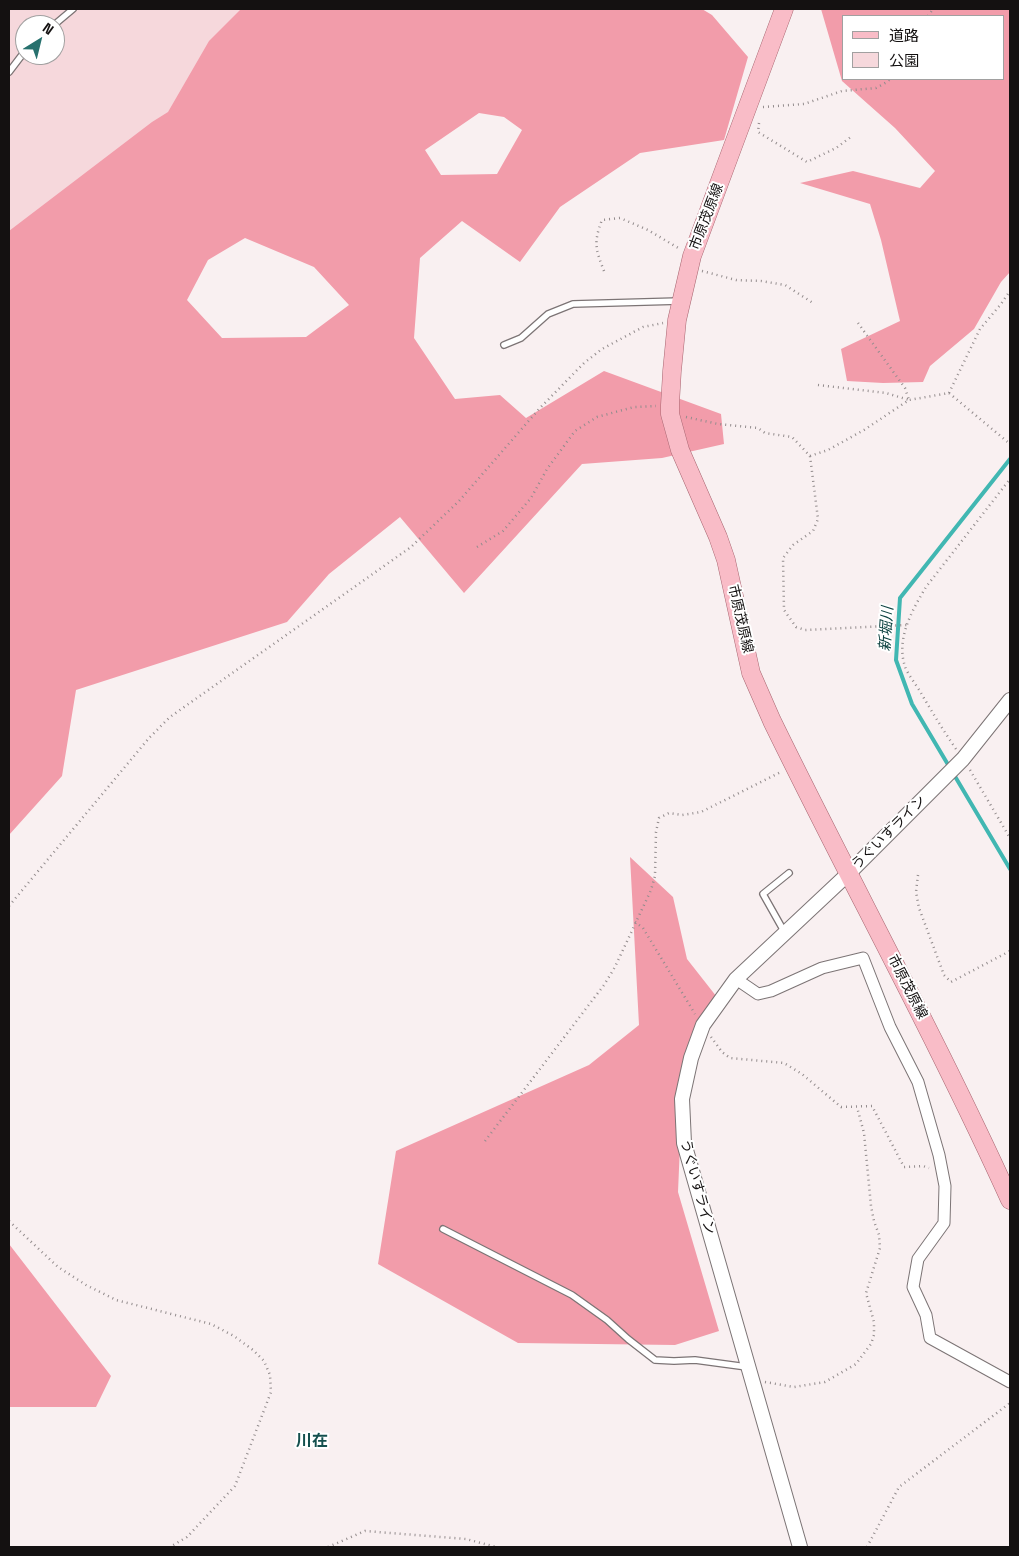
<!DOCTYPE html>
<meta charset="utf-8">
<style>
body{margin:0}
#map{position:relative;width:1019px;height:1556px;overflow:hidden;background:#f9f0f1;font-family:"Space Grotesk","Noto Sans JP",sans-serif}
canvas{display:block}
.frame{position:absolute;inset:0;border:10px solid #141111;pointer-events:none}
.legend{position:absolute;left:842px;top:15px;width:162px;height:65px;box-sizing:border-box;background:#fff;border:1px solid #a1a0a0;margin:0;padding:6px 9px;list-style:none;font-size:15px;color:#141111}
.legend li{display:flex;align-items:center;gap:10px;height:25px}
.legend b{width:25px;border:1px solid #a1a0a0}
.north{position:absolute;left:15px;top:15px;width:50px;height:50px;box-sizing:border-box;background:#fff;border:1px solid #a1a0a0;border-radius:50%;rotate:36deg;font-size:14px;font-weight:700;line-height:20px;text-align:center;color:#141111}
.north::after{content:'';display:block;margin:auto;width:18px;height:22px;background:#27716e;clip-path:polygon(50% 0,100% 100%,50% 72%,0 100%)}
</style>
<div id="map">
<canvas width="1019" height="1556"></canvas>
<div class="frame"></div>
<ul class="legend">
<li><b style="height:6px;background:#f9bcc7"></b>道路</li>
<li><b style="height:14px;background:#f6d8dc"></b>公園</li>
</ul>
<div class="north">N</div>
</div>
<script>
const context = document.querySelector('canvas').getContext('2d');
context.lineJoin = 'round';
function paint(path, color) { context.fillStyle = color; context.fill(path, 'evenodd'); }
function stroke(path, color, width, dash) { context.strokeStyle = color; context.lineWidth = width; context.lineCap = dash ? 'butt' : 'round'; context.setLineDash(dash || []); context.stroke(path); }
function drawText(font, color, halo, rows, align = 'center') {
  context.font = font + ' "Space Grotesk","Noto Sans JP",sans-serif'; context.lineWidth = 4; context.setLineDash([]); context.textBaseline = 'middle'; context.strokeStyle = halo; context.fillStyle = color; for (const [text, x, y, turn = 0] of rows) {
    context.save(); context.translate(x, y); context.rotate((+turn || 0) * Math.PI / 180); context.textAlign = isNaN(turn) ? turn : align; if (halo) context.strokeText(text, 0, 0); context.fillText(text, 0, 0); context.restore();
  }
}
paint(new Path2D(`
 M9 9H386L9 262ZM25 25H55V55H25Z`), '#f6d8dc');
paint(new Path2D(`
 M241 9H702L712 15 748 57 724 140 640 153 560 207 520 262 462 221 420 258 414 338 455 399 500 395 526 418 604 371 721 414 724 444 662 458 582 464 464 593 400 517 329 574 287 622 76 690 62 776 9 835V231L152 122 168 112 209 41ZM479 113 504 117 522 130 497 174 441 175 425 150ZM245 238 314 267 349 305 306 337 222 338 187 300 208 260Z
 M821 9H1010V272L1001 282 974 329 930 366 923 382 883 383 847 381 841 349 900 321 881 240 870 204 800 183 853 171 920 188 935 171 895 128 842 81ZM843 16H1003V79H843Z
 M630 857 673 897 687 959 720 1001 682 1099 678 1192 719 1331 675 1345 518 1343 378 1264 396 1151 589 1065 639 1025Z
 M9 1244 111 1376 96 1407H9Z`), '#f29caa');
stroke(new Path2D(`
 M1010 459 900 598 896 660 912 704 1010 869`), '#41b7b2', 4);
const service = new Path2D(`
 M54 25 73 9
 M9 72 25 51
 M504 345 521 338 548 314 573 304 680 301
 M785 933 763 894 789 873
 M443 1229 572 1295 607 1320 628 1339 655 1360 674 1361 695 1360 747 1367`);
const minor = new Path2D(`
 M736 979 758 994 771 991 822 968 863 958 890 1027 918 1082 939 1155 945 1186 944 1223 918 1259 913 1287 926 1315 930 1338 1010 1382`);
const tertiary = new Path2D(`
 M800 1547 684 1143 682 1099 691 1058 703 1025 736 979 849 873 963 759 1010 700`);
const primary = new Path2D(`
 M784 9 692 256 677 320 672 371 670 405V414L680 450 718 537 726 560 751 673 772 721C850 881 936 1037 1010 1200`);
stroke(service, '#7c7475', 8);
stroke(minor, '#7c7475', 13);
stroke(tertiary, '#7c7475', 16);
stroke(primary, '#a6646f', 19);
stroke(new Path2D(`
 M928 16 933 9
 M763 107 804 104 842 91 876 88 887 82 890 79
 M759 123 758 132 807 162 836 148 852 136
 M604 271C596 250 593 243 602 220L620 218 648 230 680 249
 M702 271 736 280 761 281 785 285 813 303
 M858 323 905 388 909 400
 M818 385 886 393 909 400
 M949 393 980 329 1001 304 1010 291
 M686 417 718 424 758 428 765 433 792 437 810 456 828 450 864 430 909 400 949 393 1010 444
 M810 456 818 519 813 531 793 545 783 558 784 610 796 627 805 630 907 625
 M477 547 503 531 531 498 547 469 575 431 597 417 634 407 656 406
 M956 749C943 730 932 712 921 693 916 684 906 673 904 663 897 636 913 609 926 587L1010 479
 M970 770 1010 838
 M918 875 916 892 919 908 944 975 951 982 1010 951
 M9 906 149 738 170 717 411 547 459 501 539 409 584 363 602 349 643 327 663 323
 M635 922 643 928 695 1014
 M711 1037 722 1052 730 1058 784 1063 802 1074 841 1107 872 1106 904 1167 923 1166 929 1168
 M485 1141 604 985 615 967 651 890 655 876 656 832 659 818 669 813 682 815 701 812 781 772
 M9 1221 58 1267 86 1285 116 1300 211 1324 234 1336 253 1350 264 1361 270 1375 271 1392 235 1486 187 1537 170 1547
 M765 1382 794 1387 825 1382 856 1364 871 1344 874 1335V1322L866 1293 880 1248 879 1235 874 1221 871 1206 864 1133 857 1107
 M328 1547 365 1531 466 1539 496 1547
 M867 1547 899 1487 1010 1403`), '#938c8d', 2.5, [1, 4]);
stroke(service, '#fff', 5.5);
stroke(minor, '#fff', 11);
stroke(tertiary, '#fff', 14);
stroke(primary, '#f9bcc7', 18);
drawText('14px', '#141111', '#fff', [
 ["市原茂原線",707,217,-69],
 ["市原茂原線",740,619,77],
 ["うぐいすライン",889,833,-45],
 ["市原茂原線",907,987,63],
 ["うぐいすライン",697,1187,75]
]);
drawText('italic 15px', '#083f3d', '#fff', [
 ["新堀川",887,629,-86]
]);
drawText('bold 16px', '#14504e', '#fff', [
 ["川在",312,1442]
]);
</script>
